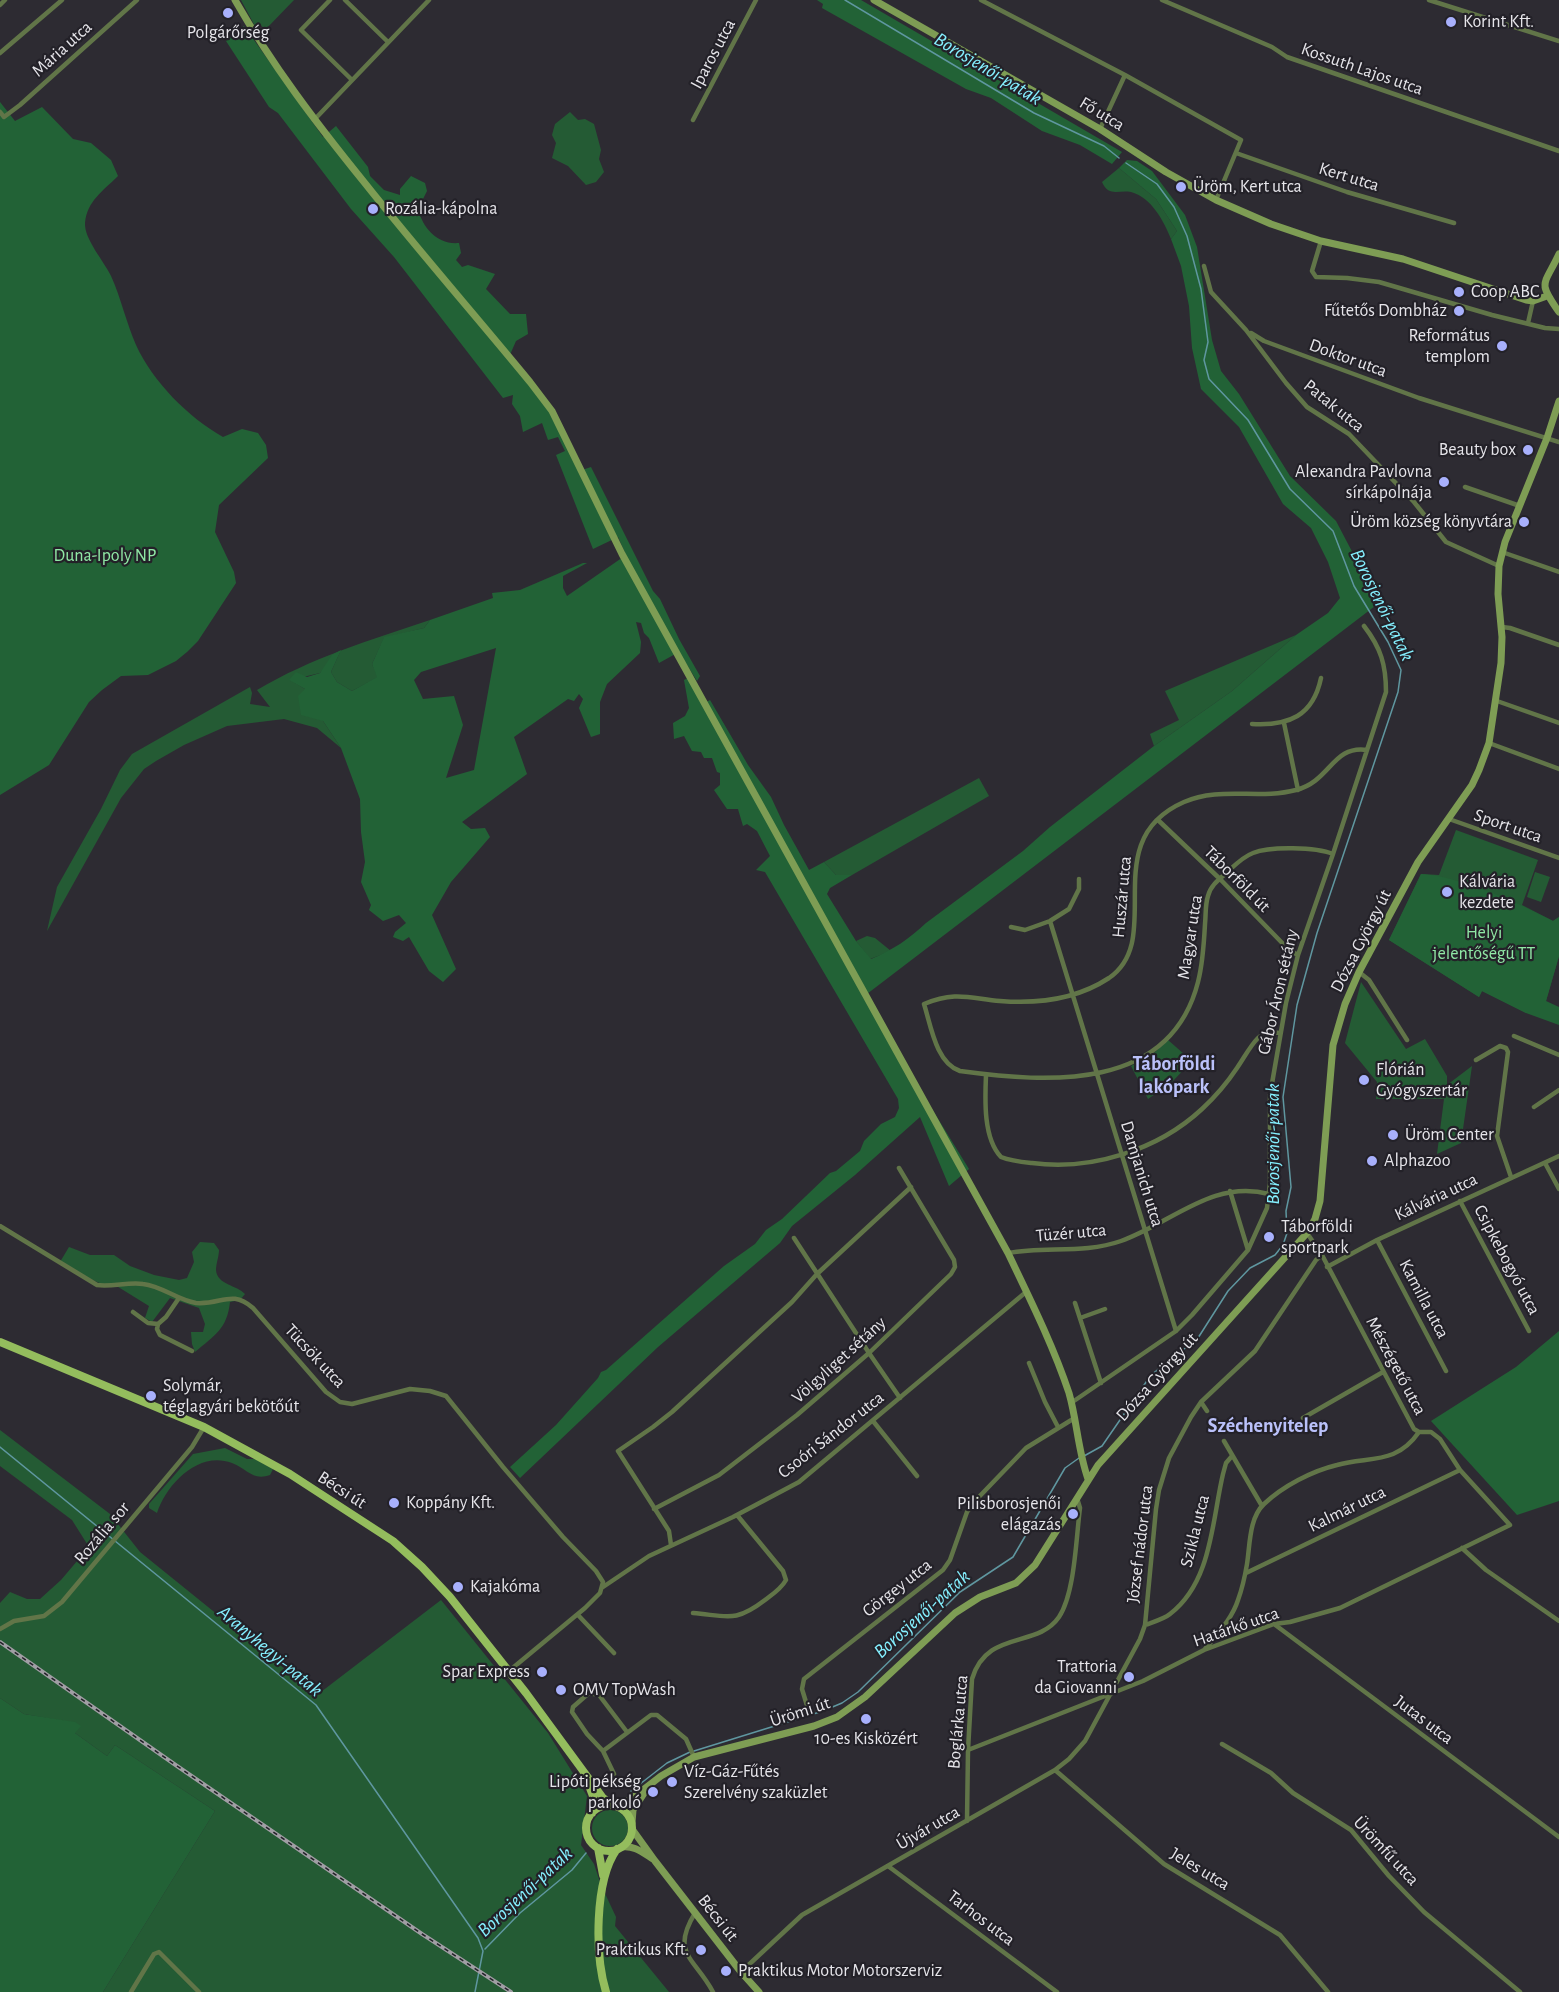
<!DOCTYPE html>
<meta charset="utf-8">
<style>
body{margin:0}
canvas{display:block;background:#2d2b32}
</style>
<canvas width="1559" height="1992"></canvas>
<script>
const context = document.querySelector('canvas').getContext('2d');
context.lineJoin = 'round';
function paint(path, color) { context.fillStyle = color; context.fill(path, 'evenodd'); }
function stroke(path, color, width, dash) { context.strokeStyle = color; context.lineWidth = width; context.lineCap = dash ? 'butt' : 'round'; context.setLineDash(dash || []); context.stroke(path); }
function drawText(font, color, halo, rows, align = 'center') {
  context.font = font + ' "Alegreya Sans",sans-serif'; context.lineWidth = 4.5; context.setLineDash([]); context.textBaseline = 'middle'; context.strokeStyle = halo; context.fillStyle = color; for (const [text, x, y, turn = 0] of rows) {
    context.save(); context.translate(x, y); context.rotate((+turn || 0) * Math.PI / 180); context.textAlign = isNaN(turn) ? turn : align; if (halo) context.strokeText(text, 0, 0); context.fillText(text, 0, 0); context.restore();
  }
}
paint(new Path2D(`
 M241 0H294L265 30 260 24 256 28Z
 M570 112 578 120 585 119 594 124 601 150 599 159 604 172 596 182 586 185 568 166 552 158 556 143 552 135 555 124Z
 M1119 168 1156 199 1177 231 1171 239C1164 221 1151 197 1131 192 1117 190 1109 197 1102 182Z
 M430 620 424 628 384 638 372 664 378 677 352 691 337 682 331 672 340 652 320 673 290 680 305 689 323 721 341 748 317 728 284 719 227 726 184 745 156 761 144 769 121 798 47 931 57 887 101 809 120 770 132 754 250 687 252 693 250 704 270 707 257 690C311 658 370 640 430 620Z
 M1296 635 1232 691 1154 746 1150 734 1179 720 1165 691Z
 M979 778 989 796 852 875H836L824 862Z
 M1456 830 1538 860 1522 905 1553 921 1559 917V956L1546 1001 1532 998 1526 1013 1482 991 1479 997 1389 940 1421 874 1439 875Z
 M1535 872 1550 877 1541 902 1527 897Z
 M867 936 875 938 891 951 870 959 856 941Z
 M1361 982 1406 1049 1425 1039 1447 1076V1085L1472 1066 1461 1143 1437 1154 1444 1099H1376L1377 1082 1345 1043Z
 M1168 1040 1192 1061 1172 1082 1148 1099 1131 1066 1155 1052Z
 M200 1242 214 1243 219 1250C219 1256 216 1264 216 1270 217 1285 237 1285 245 1294L240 1300 230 1302C227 1329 215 1335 195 1352L192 1344 191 1332H203L205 1324 199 1308 170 1298 152 1322 145 1318 149 1306 115 1285H104L88 1278 60 1262 69 1247 90 1255H114L130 1266 154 1275 179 1280 187 1278 194 1262 192 1252Z
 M0 1430 110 1514 140 1552 317 1695 441 1600 548 1733 587 1796 581 1845 594 1864 601 1885 616 1917 615 1926 669 1992H103L215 1811 115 1745 107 1756 75 1733V1723L24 1714 0 1698V1603L10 1592 27 1599H40L61 1580 89 1547 72 1520 0 1466Z
 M225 1448 247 1459H255L273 1469 270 1475C252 1481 248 1469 232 1463 198 1450 166 1485 157 1513L149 1508V1504L193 1454Z
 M592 1828a18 18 0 1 1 36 0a18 18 0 1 1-36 0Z`), '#245b34');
paint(new Path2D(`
 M817 0H861L1122 152 1112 164 1080 145 1042 131 991 98 966 89 822 8 823 4Z
 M244 26 323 137 336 126 368 167 370 176 384 190 400 195V189L411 176 425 183 427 191 418 209C423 228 437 245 459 243L461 253 456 260 462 267 468 265 495 274 486 289 510 314H526L528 334 516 341 509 357 553 417 579 471 591 467 653 591 660 599 679 639 700 676 697 681 679 652 659 663 649 638 644 633 641 623 636 622 641 642 640 653 607 684 600 702V734L591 737 579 708 583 699 579 694 574 701 568 699 514 737 527 774 462 822 471 829 485 828 490 837 451 882 432 915 456 969 443 982 429 971 409 937 403 941 393 937 395 932 406 923 399 915 383 921 369 910 371 905 361 882 365 862 361 832 360 799 341 748 323 721 301 715 298 696 305 689 289 680 296 672 307 677 320 673 332 655 341 650 331 672 337 682 352 691 377 677 372 664 384 637 424 628 430 620 493 598 492 593 520 590 583 563H587L563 576V588L567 596 626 555 618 537 593 549 556 455 565 451 558 437 548 440 542 423 523 432 520 416 512 404 513 395 503 398 394 257 351 209 278 113 269 107 226 41ZM496 648 474 770 446 778 463 725 454 696 423 699 414 680 421 672Z
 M0 102 15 121 42 107 73 139 91 143 111 160 118 176C103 191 87 201 85 223 84 239 104 261 111 276 121 298 126 322 136 345 153 382 188 417 223 437L242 429 258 433 266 445 268 458 219 505 215 532 234 572 236 583 198 641 187 652 176 661 148 675 121 676 102 690 89 702 49 765 0 795Z
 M1127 160 1137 161 1152 171 1185 215 1197 247 1212 340 1221 371 1239 394 1290 476 1336 521 1379 603 863 997 969 1169 949 1186 920 1117 855 1175 792 1226 780 1243 658 1347 520 1478 510 1467 556 1425 598 1378 601 1372 606 1370 724 1266 755 1244 766 1230 782 1219 830 1173 836 1171 860 1151 864 1141 881 1124 895 1117 899 1108 898 1099 765 872 756 870 770 856 757 831 747 824 743 826 738 809H727L714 790 720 785V773L717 772 712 758H704L701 752 692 751 684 736 674 739 673 723 685 716 689 708 684 680 688 678 703 704 710 700 748 765 771 797 784 825 809 870 824 862 836 875H852L830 888 827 894 856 941 871 959C893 950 909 939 926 923L1023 851 1050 827 1154 746 1232 691 1296 635 1328 613 1340 598 1328 562 1311 528 1283 504 1239 427 1201 389 1192 348 1189 306 1181 266 1171 239 1177 231 1156 199 1119 168Z
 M1421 874C1460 876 1518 903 1553 921L1559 917V956L1546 1001 1559 1007V1025L1526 1013 1482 991 1479 997 1389 940Z
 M1559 1331V1501L1517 1515 1431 1421 1516 1367Z
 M0 1698 24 1714 75 1722 81 1726 75 1733 107 1756 115 1745 215 1811 103 1992H0Z`), '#226236');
stroke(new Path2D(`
 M845 0 1034 113 1104 146 1119 158
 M0 1447 316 1705 478 1938 483 1951 475 1992
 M1084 1456 1102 1446 1151 1375 1198 1338 1228 1291 1250 1268 1275 1255 1283 1245 1287 1233 1286 1211 1291 1187 1283 1097 1297 1005 1317 933 1398 692 1401 670 1388 642 1354 586 1333 531 1290 489 1248 420 1209 379 1204 360 1208 342 1201 289 1187 236 1174 207 1157 184 1126 163
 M694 1751 823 1711 842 1703 858 1692 960 1592 1013 1557 1065 1468 1079 1458
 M631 1791 667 1763 690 1752
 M485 1949 520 1913 572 1870 586 1853`), '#5f97a0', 1.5);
stroke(new Path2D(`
 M330 0 301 30 352 80
 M345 0 388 42
 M981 0 1125 75 1241 140 1216 200
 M1162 0 1272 47 1287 57 1559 151
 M1429 0 1559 41
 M0 5 5 0
 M0 53 62 0
 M0 112 4 117 20 105 137 0
 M314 120 429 0
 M693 120 756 0
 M1100 129 1125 75
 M1236 153 1347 192 1454 223
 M1321 241 1312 271 1316 277 1347 278 1379 282 1492 315 1545 328 1559 329
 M1204 266 1211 292 1246 330 1286 383 1307 407 1349 434 1414 502 1446 542 1499 566
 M1528 323 1533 301
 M1251 333 1264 341 1419 398 1559 442
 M1465 487 1520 506
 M1502 552 1559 572
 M1502 627 1510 628 1559 645
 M1497 701 1559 723
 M1284 723 1298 790
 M1252 724C1289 726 1313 716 1321 678
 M1489 743 1559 769
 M1449 819 1559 858
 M1158 820 1220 879 1289 950 1298 955
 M1333 854C1316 847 1270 846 1253 853 1242 857 1233 867 1224 875 1217 881 1210 887 1208 896 1205 905 1206 915 1205 924 1204 943 1203 963 1198 982 1170 1092 1048 1083 960 1071 936 1063 931 1026 924 1004 955 991 969 998 1000 1001 1037 1004 1077 999 1109 978 1167 938 1095 841 1184 802 1220 786 1259 800 1296 790 1331 781 1332 745 1367 750
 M1050 921 1176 1331
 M1011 927 1025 930 1050 921 1069 909 1079 889V879
 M1359 972 1369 980 1407 1040
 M1514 1036 1559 1055
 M1476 1060 1500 1046 1506 1048 1508 1052 1497 1136 1511 1177
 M986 1075C985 1099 983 1138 1001 1157 1011 1161 1022 1162 1032 1163 1091 1171 1158 1150 1202 1109 1215 1097 1227 1083 1237 1068 1244 1058 1250 1046 1258 1038 1264 1032 1272 1032 1280 1033
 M1534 1107 1559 1090
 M1545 1163 1559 1189
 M1230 1191 1248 1250
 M1460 1201 1529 1331
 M0 1226 97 1285C112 1287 128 1282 143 1284 162 1286 177 1300 196 1303 222 1305 231 1289 253 1308L326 1392 340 1402 352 1404 410 1389 430 1391 446 1396 503 1467 563 1537 596 1571 603 1582 600 1593 585 1608 509 1671
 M794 1238 869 1353 900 1398
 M1377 1240 1446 1371
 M1008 1253C1045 1246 1084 1254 1121 1241 1172 1223 1212 1179 1269 1194
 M1327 1267 1377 1240 1559 1156
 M1075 1303 1101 1383
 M133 1312 148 1323 158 1324 157 1329 160 1335 192 1351
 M1080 1318 1105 1309
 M158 1324 166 1317 179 1298
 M1029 1363 1045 1402 1058 1427
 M1201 1402 1207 1411
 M1071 1403 1176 1331 1192 1315 1248 1250 1267 1208 1270 1183V1095L1286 1003 1298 955 1333 854 1386 692C1386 665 1381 648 1364 626
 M1303 1418 1383 1372
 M873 1421 917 1476
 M1224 1441 1262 1506
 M654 1509 719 1475 797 1415 869 1353 951 1274 955 1267 954 1260 899 1168
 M671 1545 669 1531 618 1451 653 1427 672 1412 792 1302 817 1274 911 1187
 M1462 1548 1486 1570 1559 1621
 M1246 1573 1460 1470
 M603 1587 649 1556 733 1517 799 1482 1026 1292
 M693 1613C728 1616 735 1623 765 1600 773 1594 781 1589 786 1580L783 1571 737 1515
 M578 1615 614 1653
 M1274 1624 1559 1837
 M1145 1625C1153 1622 1164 1619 1170 1614 1212 1582 1212 1520 1223 1474L1226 1463 1232 1456
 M0 1629 14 1621 44 1616 62 1602 192 1447 204 1427
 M1205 1649C1217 1634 1232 1619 1238 1600 1242 1589 1245 1576 1247 1564 1250 1545 1249 1518 1264 1504 1283 1486 1312 1471 1337 1465 1370 1456 1396 1465 1419 1432
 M809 1712 802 1689 804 1679 943 1570 950 1560 967 1512 976 1500 1026 1448 1073 1419
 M1222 1744 1271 1773 1293 1793 1351 1830 1389 1876 1424 1912 1520 1992
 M968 1750 1143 1681 1204 1650 1274 1624 1290 1622 1340 1608 1510 1525 1460 1470 1440 1439 1431 1432H1419L1414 1429 1322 1255 1307 1233
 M603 1751 587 1734 572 1712 573 1707 589 1693 599 1695 627 1732
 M1055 1770 1164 1864 1280 1935 1328 1992
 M614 1774 603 1751 651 1715H657L686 1739 694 1757
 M967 1821 968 1750 972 1679C987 1629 1037 1649 1059 1617 1075 1593 1076 1538 1080 1508L1077 1498
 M888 1866 1057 1992
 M695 1913C670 1954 695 1958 713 1992
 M741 1972 802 1915 1055 1770 1069 1759 1085 1741 1140 1639 1145 1625 1156 1509 1159 1490 1169 1458 1191 1417 1201 1402 1255 1351 1316 1260 1322 1255
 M131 1992 154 1954 159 1952 199 1992`), '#617548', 4.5);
stroke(new Path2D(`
 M235 0C272 65 317 124 364 182 418 250 475 315 530 382L552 411 622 554 1008 1253C1030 1299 1053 1345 1069 1393 1077 1421 1078 1451 1088 1479
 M874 0 1100 129 1166 172 1216 200 1271 224 1321 241 1403 259 1526 300 1533 301 1547 296
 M1559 254C1544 286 1537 281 1559 312
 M616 1806 630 1800 661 1776 694 1757 814 1726 837 1717 865 1697 955 1613 980 1597 1016 1583 1035 1565 1098 1465 1307 1233 1315 1219 1320 1201 1333 1045 1345 1004 1359 972 1418 862 1472 785 1479 770 1489 743 1501 663 1502 637 1498 594 1499 566 1505 542 1547 438 1559 401
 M632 1823 633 1810 646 1790
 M632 1829 655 1861 741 1972 759 1992
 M621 1847C634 1845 642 1852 653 1859`), '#7e9d54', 7);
stroke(new Path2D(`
 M0 1342 204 1427 290 1474 393 1541 422 1567 450 1597 526 1693 603 1798 612 1805
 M587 1780 593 1796 592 1813
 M586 1828a23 23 0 1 1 46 0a23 23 0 1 1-46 0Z
 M598 1848 603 1875
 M606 1992C595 1956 594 1881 617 1849`), '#94bd5d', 8);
const rail = new Path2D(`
 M0 1642 177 1766 422 1934 511 1992`);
stroke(rail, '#a09ea4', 4);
stroke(rail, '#232128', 1.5, [4.5]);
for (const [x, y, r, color] of [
 [228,13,6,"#a8b0fc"],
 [1451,22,6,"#a8b0fc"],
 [1181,187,6,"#a8b0fc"],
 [373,209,6,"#a8b0fc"],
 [1459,292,6,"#a8b0fc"],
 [1459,311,6,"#a8b0fc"],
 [1502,346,6,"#a8b0fc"],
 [1528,450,6,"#a8b0fc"],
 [1444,482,6,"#a8b0fc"],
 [1524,522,6,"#a8b0fc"],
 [1447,892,6,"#a8b0fc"],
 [1364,1080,6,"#a8b0fc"],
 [1393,1135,6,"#a8b0fc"],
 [1372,1161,6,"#a8b0fc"],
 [1269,1237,6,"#a8b0fc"],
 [151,1396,6,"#a8b0fc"],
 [394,1503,6,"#a8b0fc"],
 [1073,1514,6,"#a8b0fc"],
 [458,1587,6,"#a8b0fc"],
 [542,1672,6,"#a8b0fc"],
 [1129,1677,6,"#a8b0fc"],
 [561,1690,6,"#a8b0fc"],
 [866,1719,6,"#a8b0fc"],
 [672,1782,6,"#a8b0fc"],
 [653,1792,6,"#a8b0fc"],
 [701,1950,6,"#a8b0fc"],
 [726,1971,6,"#a8b0fc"]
]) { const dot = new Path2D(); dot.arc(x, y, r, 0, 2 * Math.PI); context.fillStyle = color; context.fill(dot); stroke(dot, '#232128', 2); }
drawText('18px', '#e6e5ea', '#232128', [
 ["Korint Kft.",1463,22],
 ["Polgárőrség",228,33,"center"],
 ["Üröm, Kert utca",1193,187],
 ["Rozália-kápolna",385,209],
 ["Coop ABC",1471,292],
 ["Fűtetős Dombház",1447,311,"right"],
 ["Református",1490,336,"right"],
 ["templom",1490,357,"right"],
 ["Beauty box",1516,450,"right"],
 ["Alexandra Pavlovna",1432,472,"right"],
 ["sírkápolnája",1432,493,"right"],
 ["Üröm község könyvtára",1512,522,"right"],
 ["Kálvária",1459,882],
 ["kezdete",1459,903],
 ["Flórián",1376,1070],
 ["Gyógyszertár",1376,1091],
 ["Üröm Center",1405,1135],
 ["Alphazoo",1384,1161],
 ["Táborföldi",1281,1227],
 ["sportpark",1281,1248],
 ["Solymár,",163,1386],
 ["téglagyári bekötőút",163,1407],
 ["Koppány Kft.",406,1503],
 ["Pilisborosjenői",1061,1504,"right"],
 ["elágazás",1061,1525,"right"],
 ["Kajakóma",470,1587],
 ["Trattoria",1117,1667,"right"],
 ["da Giovanni",1117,1688,"right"],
 ["Spar Express",530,1672,"right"],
 ["OMV TopWash",573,1690],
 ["10-es Kisközért",866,1739,"center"],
 ["Víz-Gáz-Fűtés",684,1772],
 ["Szerelvény szaküzlet",684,1793],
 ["Lipóti pékség",641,1782,"right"],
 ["parkoló",641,1803,"right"],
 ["Praktikus Kft.",689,1950,"right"],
 ["Praktikus Motor Motorszerviz",738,1971]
], 'left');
drawText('18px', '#e6e5ea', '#232128', [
 ["Mária utca",62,49,-42],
 ["Iparos utca",713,54,-62],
 ["Kossuth Lajos utca",1362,69,19],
 ["Fő utca",1102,114,31],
 ["Kert utca",1349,177,17],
 ["Doktor utca",1348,358,20],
 ["Patak utca",1334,406,39],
 ["Sport utca",1508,826,19],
 ["Táborföld út",1237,879,45],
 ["Huszár utca",1122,897,-85],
 ["Magyar utca",1190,937,-81],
 ["Dózsa György út",1361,941,-63],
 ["Gábor Áron sétány",1278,992,-77],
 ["Damjanich utca",1142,1174,73],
 ["Kálvária utca",1436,1197,-25],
 ["Tüzér utca",1071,1233,-5],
 ["Csipkebogyó utca",1507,1260,62],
 ["Kamilla utca",1424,1299,62],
 ["Tücsök utca",315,1356,47],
 ["Völgyliget sétány",839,1360,-42],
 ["Mészégető utca",1396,1366,62],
 ["Dózsa György út",1157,1377,-48],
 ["Csoóri Sándor utca",831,1435,-38],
 ["Bécsi út",342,1490,33],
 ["Kalmár utca",1347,1509,-26],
 ["Szikla utca",1195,1531,-76],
 ["Rozália sor",102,1533,-50],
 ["József nádor utca",1140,1544,-83],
 ["Görgey utca",897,1588,-38],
 ["Határkő utca",1236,1627,-19],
 ["Ürömi út",800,1712,-18],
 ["Jutas utca",1424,1720,37],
 ["Boglárka utca",958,1722,-85],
 ["Újvár utca",928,1828,-30],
 ["Ürömfű utca",1386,1851,47],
 ["Jeles utca",1200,1869,31],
 ["Bécsi út",718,1918,52],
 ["Tarhos utca",981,1918,37]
]);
drawText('18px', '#90e8a5', '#232128', [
 ["Duna-Ipoly NP",105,556],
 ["Helyi",1484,933],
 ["jelentőségű TT",1484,954]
]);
drawText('italic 20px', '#85f0ff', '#232128', [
 ["Borosjenői-patak",988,69,31],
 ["Borosjenői-patak",1382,605,64],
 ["Borosjenői-patak",1273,1144,-90],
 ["Borosjenői-patak",922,1614,-42],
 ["Aranyhegyi-patak",270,1651,40],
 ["Borosjenői-patak",525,1892,-43]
]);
drawText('bold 20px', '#bac1fa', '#232128', [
 ["Táborföldi",1174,1064],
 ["lakópark",1174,1087],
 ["Széchenyitelep",1268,1426]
]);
</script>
